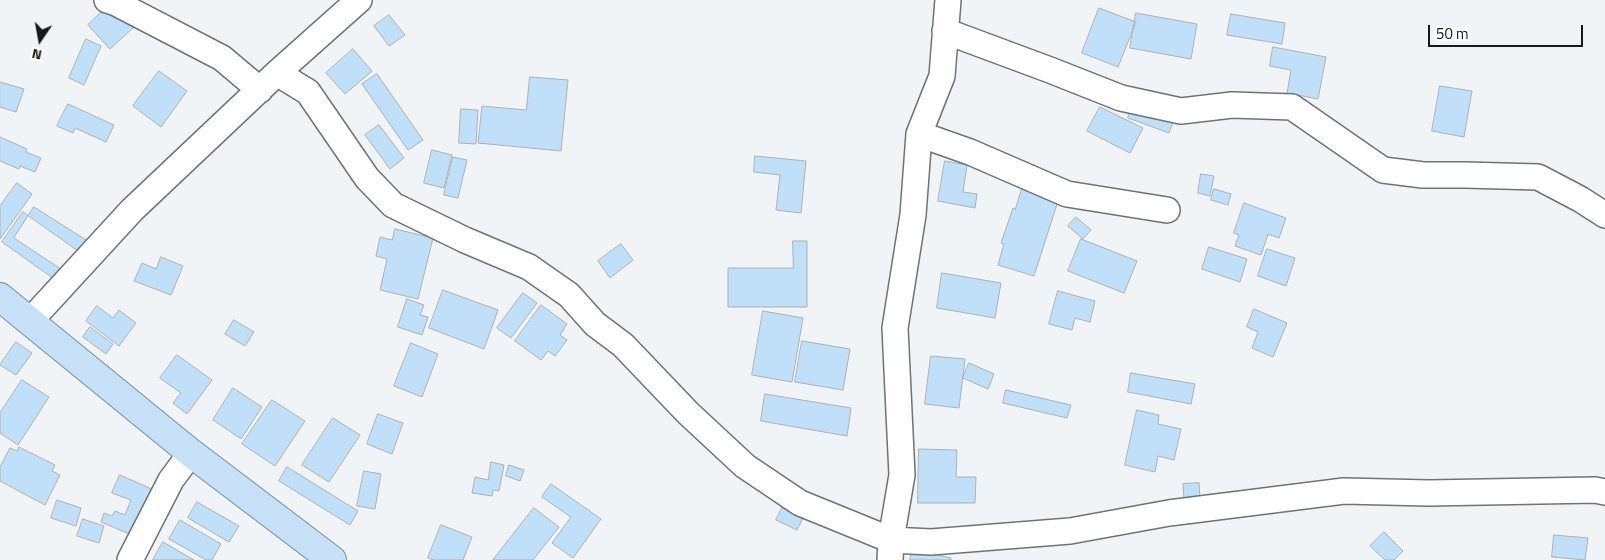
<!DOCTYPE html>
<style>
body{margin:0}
#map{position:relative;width:1605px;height:560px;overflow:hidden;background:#f1f4f7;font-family:"Titillium Web",sans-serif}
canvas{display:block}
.north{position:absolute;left:15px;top:15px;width:50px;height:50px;-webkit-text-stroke:4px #fff;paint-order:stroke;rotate:192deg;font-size:14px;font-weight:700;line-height:20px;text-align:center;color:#171819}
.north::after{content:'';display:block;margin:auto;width:18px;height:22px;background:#171819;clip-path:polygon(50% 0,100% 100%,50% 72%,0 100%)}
.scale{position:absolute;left:1428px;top:25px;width:155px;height:22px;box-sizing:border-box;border:2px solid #171819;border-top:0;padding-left:6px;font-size:15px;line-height:18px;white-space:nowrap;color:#171819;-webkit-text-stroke:4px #fff;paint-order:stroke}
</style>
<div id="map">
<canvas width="1605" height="560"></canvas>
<div class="north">N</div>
<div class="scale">50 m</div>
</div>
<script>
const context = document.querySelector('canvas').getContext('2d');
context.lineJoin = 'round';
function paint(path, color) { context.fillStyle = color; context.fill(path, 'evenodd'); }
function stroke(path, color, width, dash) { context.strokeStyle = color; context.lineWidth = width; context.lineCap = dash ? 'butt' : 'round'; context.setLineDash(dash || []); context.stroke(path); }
const building = new Path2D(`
 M111 3 134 27 110 49 88 25Z
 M1099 8 1136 22 1118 67 1082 53Z
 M1136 13 1197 24 1191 59 1130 48Z
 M1231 14 1285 23 1282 44 1227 35Z
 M389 15 405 35 389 46 374 26Z
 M86 39 101 46 84 85 69 78Z
 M1273 47 1326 57 1318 99 1287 93 1291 70 1270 66Z
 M353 49 372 71 345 94 326 73Z
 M159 71 187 91 161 127 133 106Z
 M377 74 423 140 408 150 362 84Z
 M530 77 568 80 561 151 478 143 482 106 526 110Z
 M0 82 24 89 16 112 0 107Z
 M1440 86 1472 91 1464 137 1432 131Z
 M68 104 114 125 106 142 75 128 73 133 57 126Z
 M1133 104 1174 119 1169 133 1128 118Z
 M1100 107 1143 128 1130 153 1087 131Z
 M461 109 478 110 476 144 459 143Z
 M379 125 404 158 390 169 365 135Z
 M0 137 27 149 26 152 41 158 35 172 20 166 19 169 0 161Z
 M432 150 452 155 444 188 424 183Z
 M755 156 806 161 801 213 776 210 780 175 754 172Z
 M453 157 467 160 458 198 444 195Z
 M945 161 967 165 963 192 977 194 975 208 938 201Z
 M1201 174 1214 176 1210 196 1198 193Z
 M17 183 32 194 0 239V206Z
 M1022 189 1058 201 1034 276 998 265 1004 244 1001 243 1013 208 1015 209Z
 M1214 189 1231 194 1228 205 1211 200Z
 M1244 203 1286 218 1279 238 1268 234 1261 255 1235 246 1239 235 1234 233Z
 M34 207 94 245 73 277 14 238Z
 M23 212 78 251 57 281 2 242Z
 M1076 217 1091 230 1083 239 1068 226Z
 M395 229 433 238 418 299 380 290 387 259 376 256 380 237 392 240Z
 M1081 239 1137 261 1124 293 1068 271Z
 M793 241H807V307H728V268H793Z
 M621 244 633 260 610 278 598 261Z
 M1209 247 1247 259 1240 282 1202 269Z
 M1267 249 1295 258 1286 286 1258 276Z
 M161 257 183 266 171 295 134 281 142 263 156 269Z
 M942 273 1001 283 995 318 937 308Z
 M443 290 498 310 484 349 429 328Z
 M1058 291 1095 301 1090 322 1075 318 1072 330 1049 324Z
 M523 293 537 303 511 338 497 328Z
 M407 299 424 305 420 315 428 317 422 335 398 327Z
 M541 305 567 324 560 335 567 340 555 356 548 351 541 360 515 341Z
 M97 306 113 318 119 310 136 323 119 346 86 321Z
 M1254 309 1287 323 1273 357 1252 348 1258 332 1247 327Z
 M763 311 803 318 792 382 752 375Z
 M234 320 254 332 245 346 225 334Z
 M90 327 113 344 106 354 83 337Z
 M802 341 850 349 843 390 795 382Z
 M16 342 32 353 16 375 0 365Z
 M411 343 438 354 422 397 394 386Z
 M177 355 212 380 187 414 173 403 181 393 160 378Z
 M931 356 965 359 959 408 925 404Z
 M969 363 994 374 988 389 963 378Z
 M1131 373 1195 384 1191 404 1128 392Z
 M22 380 49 397 18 445 0 433V413Z
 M233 388 262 407 241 439 213 420Z
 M1006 390 1071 405 1067 418 1003 403Z
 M765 394 851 408 847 436 761 421Z
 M272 400 305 421 275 466 242 444Z
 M1137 410 1159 415 1158 424 1181 429 1174 460 1158 456 1155 472 1125 465Z
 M378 414 403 423 392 454 367 444Z
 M333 418 360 435 329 482 302 465Z
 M19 447 55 465 52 471 60 475 45 505 0 481V467L10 448 17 451Z
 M919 449 957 450 956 477H976L975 503H918Z
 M491 462 504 465 499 491 493 490 492 496 472 493 475 477 488 480Z
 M509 465 524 470 520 481 506 476Z
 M287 467 358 511 350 525 279 481Z
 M364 471 381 474 375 509 357 506Z
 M120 475 154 490 134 536 101 522 104 513 112 516 115 511 125 515 131 500 112 493Z
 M1199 483 1200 498 1184 499 1183 484Z
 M551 484 601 519 573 558 552 543 571 517 542 497Z
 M57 500 81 508 76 526 51 518Z
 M197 502 239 526 229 542 188 518Z
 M534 508 559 527 533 560H493Z
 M782 508 803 518 797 530 776 520Z
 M83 519 104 526 99 543 77 536Z
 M180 520 221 544 212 560H206L169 539Z
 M441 525 472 537 463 560H434L428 558Z
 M1384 532 1403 551 1394 560H1385L1370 546Z
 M1554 535 1588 538 1585 560 1552 557Z
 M163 542 194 560H153Z
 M913 549 951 558V560H910Z`);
paint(building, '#c0dff9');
stroke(building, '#adb0b3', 1);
const minor = new Path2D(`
 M107 0 116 3 222 58 260 90
 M945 31 1050 70 1121 98 1181 111 1232 105 1292 107 1383 170 1423 175H1465L1538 177 1580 199 1605 215
 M277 73 359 0
 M919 134 970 152 1067 194 1167 210
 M30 321 132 210 277 73 308 92 367 178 393 205 465 240 529 267 569 295 595 324 623 345 688 413 745 466 800 503 891 540 931 542 1070 531 1169 513 1344 491 1429 493 1595 490 1605 492
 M130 560 171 480 191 453
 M890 560 891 540 902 475 895 328 913 215 919 134 942 76 948 0`);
const major = new Path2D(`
 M0 297 191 453 332 560`);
stroke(minor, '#707375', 28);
stroke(major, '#708ea6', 30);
stroke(minor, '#fff', 25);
stroke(major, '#c6e1f7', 28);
</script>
